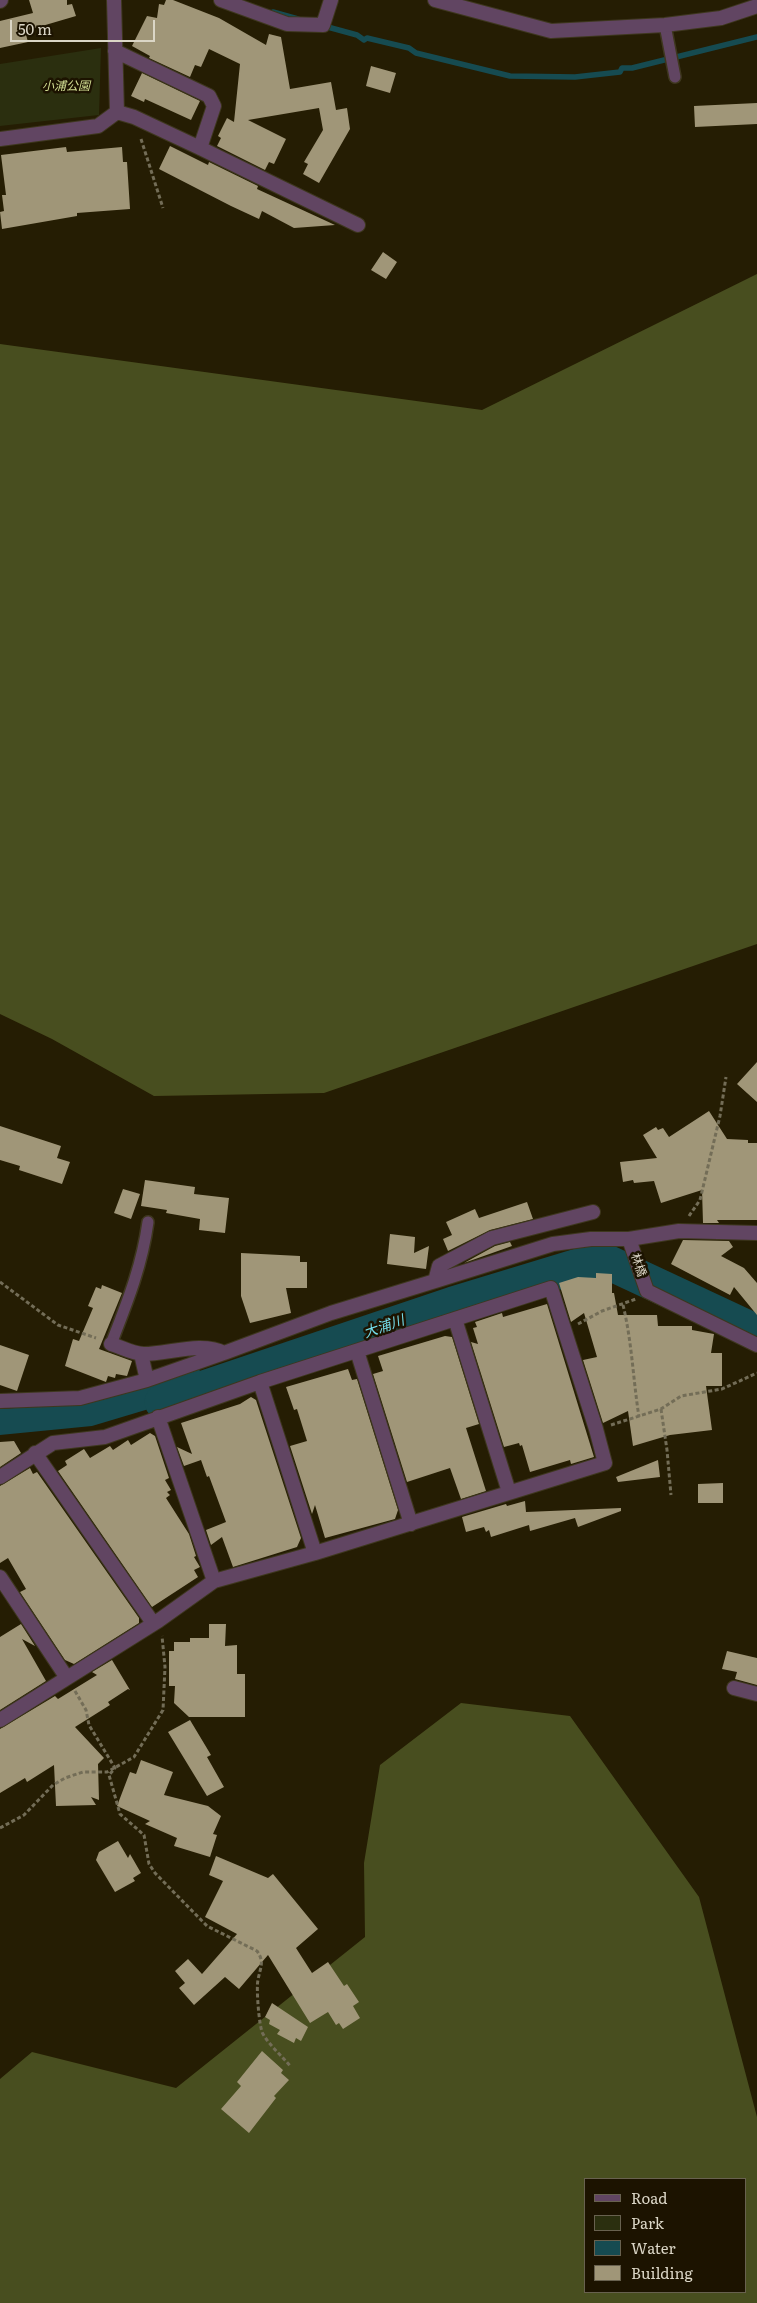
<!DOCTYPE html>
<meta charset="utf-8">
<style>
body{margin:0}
#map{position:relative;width:757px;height:2303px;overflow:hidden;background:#251d03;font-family:Literata,serif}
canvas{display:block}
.legend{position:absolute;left:584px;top:2178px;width:162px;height:115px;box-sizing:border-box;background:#1c1300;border:1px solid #68614f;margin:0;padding:6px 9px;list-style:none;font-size:15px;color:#dbd6c6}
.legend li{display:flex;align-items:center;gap:10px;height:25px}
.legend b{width:25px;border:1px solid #68614f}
.scale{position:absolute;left:10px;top:20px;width:145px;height:22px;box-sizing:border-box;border:2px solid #dbd6c6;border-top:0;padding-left:6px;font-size:15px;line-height:18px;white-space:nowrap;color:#dbd6c6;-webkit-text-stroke:4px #1c1300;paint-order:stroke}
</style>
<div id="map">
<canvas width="757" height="2303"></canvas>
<ul class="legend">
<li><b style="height:6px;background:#614562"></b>Road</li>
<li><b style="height:14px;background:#2b2f0f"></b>Park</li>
<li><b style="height:14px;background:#164b51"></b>Water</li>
<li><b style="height:14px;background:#a09678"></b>Building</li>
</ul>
<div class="scale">50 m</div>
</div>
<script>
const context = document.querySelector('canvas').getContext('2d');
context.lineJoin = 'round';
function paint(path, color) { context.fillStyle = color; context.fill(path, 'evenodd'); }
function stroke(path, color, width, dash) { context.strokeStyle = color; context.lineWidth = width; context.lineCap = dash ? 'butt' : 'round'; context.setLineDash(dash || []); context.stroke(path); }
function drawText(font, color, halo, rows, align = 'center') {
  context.font = font + ' Literata,"Noto Sans JP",serif'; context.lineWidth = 5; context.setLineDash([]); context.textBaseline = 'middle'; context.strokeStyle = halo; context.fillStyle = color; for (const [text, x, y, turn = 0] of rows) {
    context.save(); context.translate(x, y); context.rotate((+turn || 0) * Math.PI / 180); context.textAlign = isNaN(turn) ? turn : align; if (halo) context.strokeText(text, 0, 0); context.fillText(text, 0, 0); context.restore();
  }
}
paint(new Path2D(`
 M101 48 99 115 0 126V64Z`), '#2b2f0f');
paint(new Path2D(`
 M757 274V944L324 1093 154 1096 52 1039 0 1014V344L482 410Z
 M461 1703 570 1716 699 1897 757 2117V2303H0V2079L32 2052 176 2088 365 1937 364 1863 380 1765ZM586 2179H746V2292H586Z`), '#484e1f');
paint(new Path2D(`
 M199 1369 209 1391 92 1426 0 1435V1409L60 1405Z`), '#164b51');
stroke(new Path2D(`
 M273 12 298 19
 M324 26 357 35 364 40 367 38 409 48 416 53 510 76 575 77 620 72 622 68H632L757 37`), '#164b51', 5.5);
stroke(new Path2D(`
 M162 1402 453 1304 601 1259 757 1332`), '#164b51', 35);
paint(new Path2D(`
 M29 0H67V5L72 4 76 16 25 31 28 42 0 48V21L33 13Z
 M166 0H173L219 18 266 45 269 34 281 37 290 89 331 82 336 110 347 108 350 129 319 183 303 174 308 164 304 162 323 130 319 108 248 120 286 139 274 164 269 162 265 170 217 146 221 138 218 136 227 118 234 122 240 64 209 49 201 67 195 65 190 77 149 58 150 56 132 46 147 16 157 18 159 4 164 5Z
 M371 66 396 73 390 93 366 86Z
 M142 73 200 101 191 120 145 99 144 102 131 96Z
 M757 103V124L695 127 694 106Z
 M170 146 208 165 209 162 258 186 257 189 335 225 294 228 262 211 259 219 231 206 159 169Z
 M66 147 67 152 122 147 123 162H127L130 209 77 213V216L2 229 0 212 4 211 2 195H6L1 155Z
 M383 252 397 262 386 279 371 270Z
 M757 1062V1102L737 1084Z
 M709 1111 727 1139 748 1140V1143H757V1220H717L719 1223H703L702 1190 661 1203 654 1181 634 1183 633 1180 623 1182 620 1162 657 1158 643 1135 656 1127 658 1130 663 1128 669 1137Z
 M0 1126 61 1146 57 1158 70 1162 62 1184 19 1170 20 1166 0 1160Z
 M145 1180 195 1187 194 1194 229 1198 225 1233 199 1230 200 1219 166 1213 167 1210 141 1206Z
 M123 1189 140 1194 131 1219 114 1213Z
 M527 1202 533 1219 490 1230 448 1251 443 1239 452 1235 446 1222 475 1209 479 1218Z
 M390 1234 415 1237 414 1253 429 1246 426 1269 387 1264Z
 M683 1240 729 1241 733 1247 721 1256 744 1268 757 1283V1315L734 1287 730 1295 671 1264Z
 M510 1242 512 1246 464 1263 495 1246Z
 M241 1253 300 1256V1262H307V1288H286L291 1313 250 1323 241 1296Z
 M596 1273 612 1274V1293H614L618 1315H657L658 1326H692V1330L714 1334 711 1353H722V1386H706L712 1430 670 1435 633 1446 628 1411 603 1423 583 1360 597 1357 584 1313 571 1322 559 1283 578 1277 596 1278Z
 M102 1285 122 1293 99 1349 132 1361 127 1376 116 1374 115 1378 108 1376 106 1382 65 1366 73 1339 79 1341 93 1308 88 1306 96 1287 101 1289Z
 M547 1304 594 1457 571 1464 570 1460 530 1472 522 1445 520 1446 519 1443 504 1447 471 1342 478 1344 473 1328 477 1327 475 1322 502 1313 503 1317Z
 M445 1336 452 1337 479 1424 466 1428 486 1491 461 1499 450 1468 407 1482 373 1374 383 1371 378 1356Z
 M0 1345 29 1355 17 1391 0 1385Z
 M348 1369 352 1380 357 1379 398 1510 395 1519 325 1538 315 1505 312 1514 290 1446 307 1441 297 1409 294 1410 286 1387Z
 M251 1397 256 1400 301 1538 297 1547 233 1567 222 1537 211 1545 206 1530 226 1522 209 1476 207 1477 201 1460 184 1466 177 1447 192 1454 181 1423 240 1404Z
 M150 1433 155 1436 169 1478 165 1480 171 1490 167 1492 170 1495 166 1498 189 1534 196 1556 194 1557 200 1567 194 1570 198 1577 152 1607 58 1471 67 1465 65 1461 84 1449 90 1458 110 1446 113 1450 128 1440 131 1445Z
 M14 1441 21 1453 0 1467V1442Z
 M658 1460 660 1477 618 1482 616 1477Z
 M30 1468 33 1474 37 1472 139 1618V1623L74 1664 65 1660 20 1592 26 1589 8 1558 0 1563V1486Z
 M723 1483V1503H698V1484Z
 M525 1501 526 1512 621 1508V1511L578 1527 575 1518 530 1531 529 1525 491 1537 489 1530 486 1532 484 1527 466 1532 462 1517 506 1504 507 1506Z
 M21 1624 35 1646 22 1639 46 1681 0 1710V1637Z
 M209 1624H226L225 1646 237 1645V1674H245V1717H189L174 1703 175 1686H169V1651H174V1642H190V1638H209Z
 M727 1651 757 1658V1685L735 1679 737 1672 722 1669Z
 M112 1660 130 1690 128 1689 108 1702 110 1705 75 1727 104 1758 98 1764 99 1800 91 1797 96 1805 56 1806 54 1765 27 1782 25 1778 0 1793V1729L55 1696 58 1699 97 1675 92 1672Z
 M190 1720 211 1755 207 1757 224 1787 207 1796 168 1732Z
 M141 1760 173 1772 164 1795 208 1806 221 1816 213 1834 217 1835 210 1857 174 1846 177 1838 145 1824 150 1821 117 1806 130 1772 136 1774Z
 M118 1841 128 1858 130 1854 141 1873 133 1878 135 1881 115 1892 96 1860 99 1852Z
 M216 1856 268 1878 273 1874 318 1929 296 1948 312 1973 328 1962 344 1986 347 1984 359 2002 353 2006 360 2018 343 2029 339 2023 336 2025 328 2012 310 2023 268 1955 239 1989 225 1977 194 2005 179 1988 185 1983 175 1971 188 1959 202 1974 237 1934 205 1917 223 1881 209 1875Z
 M272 2003 308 2027 301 2041 296 2038 294 2043 277 2034 280 2030 269 2024 270 2020 265 2017Z
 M262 2051 283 2070 281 2073 289 2080 274 2096 276 2098 249 2133 221 2109 241 2086 237 2082Z`), '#a09678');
const service = new Path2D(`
 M665 25 675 77
 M111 1344C127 1303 142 1266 148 1222`);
const minor = new Path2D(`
 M221 0 287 24 323 25 331 0
 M435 0 551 31 665 25 721 18 757 6
 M0 1 1 0
 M115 51 209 96 214 106 200 148
 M117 112 134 117 200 148 358 225
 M0 139 98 126 117 112 114 0
 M629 1239 647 1291 757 1345
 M435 1281 553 1244 591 1239H629L679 1231 757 1233
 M455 1319 509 1492
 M111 1344C121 1347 133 1354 144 1354 168 1354 202 1341 224 1353L331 1313 435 1281 439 1266 492 1238 593 1212
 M357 1351 411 1524
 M141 1354 147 1380
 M260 1382 315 1553
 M0 1401 80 1398 147 1380 224 1353
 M158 1417 214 1581
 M35 1453 153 1623
 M0 1477 53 1443 105 1437 260 1382 551 1288 596 1429 605 1463 315 1553 214 1581 158 1621 0 1720
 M0 1577 67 1678
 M734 1688 757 1694`);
stroke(service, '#3e371e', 14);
stroke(minor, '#3e371e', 16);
stroke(new Path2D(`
 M141 139 163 208
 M689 1216 700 1200 720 1116 726 1077
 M0 1282 58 1325 96 1338
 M623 1305C632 1342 633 1379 639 1417
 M578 1324 602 1311 636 1299
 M661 1409 667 1450 671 1495
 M611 1425 661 1409 681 1396 722 1389 757 1373
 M75 1691 86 1710 89 1725 115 1768 109 1775 120 1814 144 1835 149 1864 155 1873 207 1926 257 1951C265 1962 260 1968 258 1980 256 1987 259 2028 263 2034 270 2046 282 2056 291 2067
 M0 1828 24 1815 53 1785 65 1778 83 1772H107L134 1757 163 1710 165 1667 162 1636`), '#736d57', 3, [4, 2.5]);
stroke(service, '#614562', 11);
stroke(minor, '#614562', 14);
drawText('italic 12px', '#d2de92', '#1c1300', [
 ["小浦公園",66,86]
]);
drawText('12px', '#dbd6c6', '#1c1300', [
 ["林橋",638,1265,72]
]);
drawText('italic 14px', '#75ddea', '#1c1300', [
 ["大浦川",384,1327,-19]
]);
</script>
